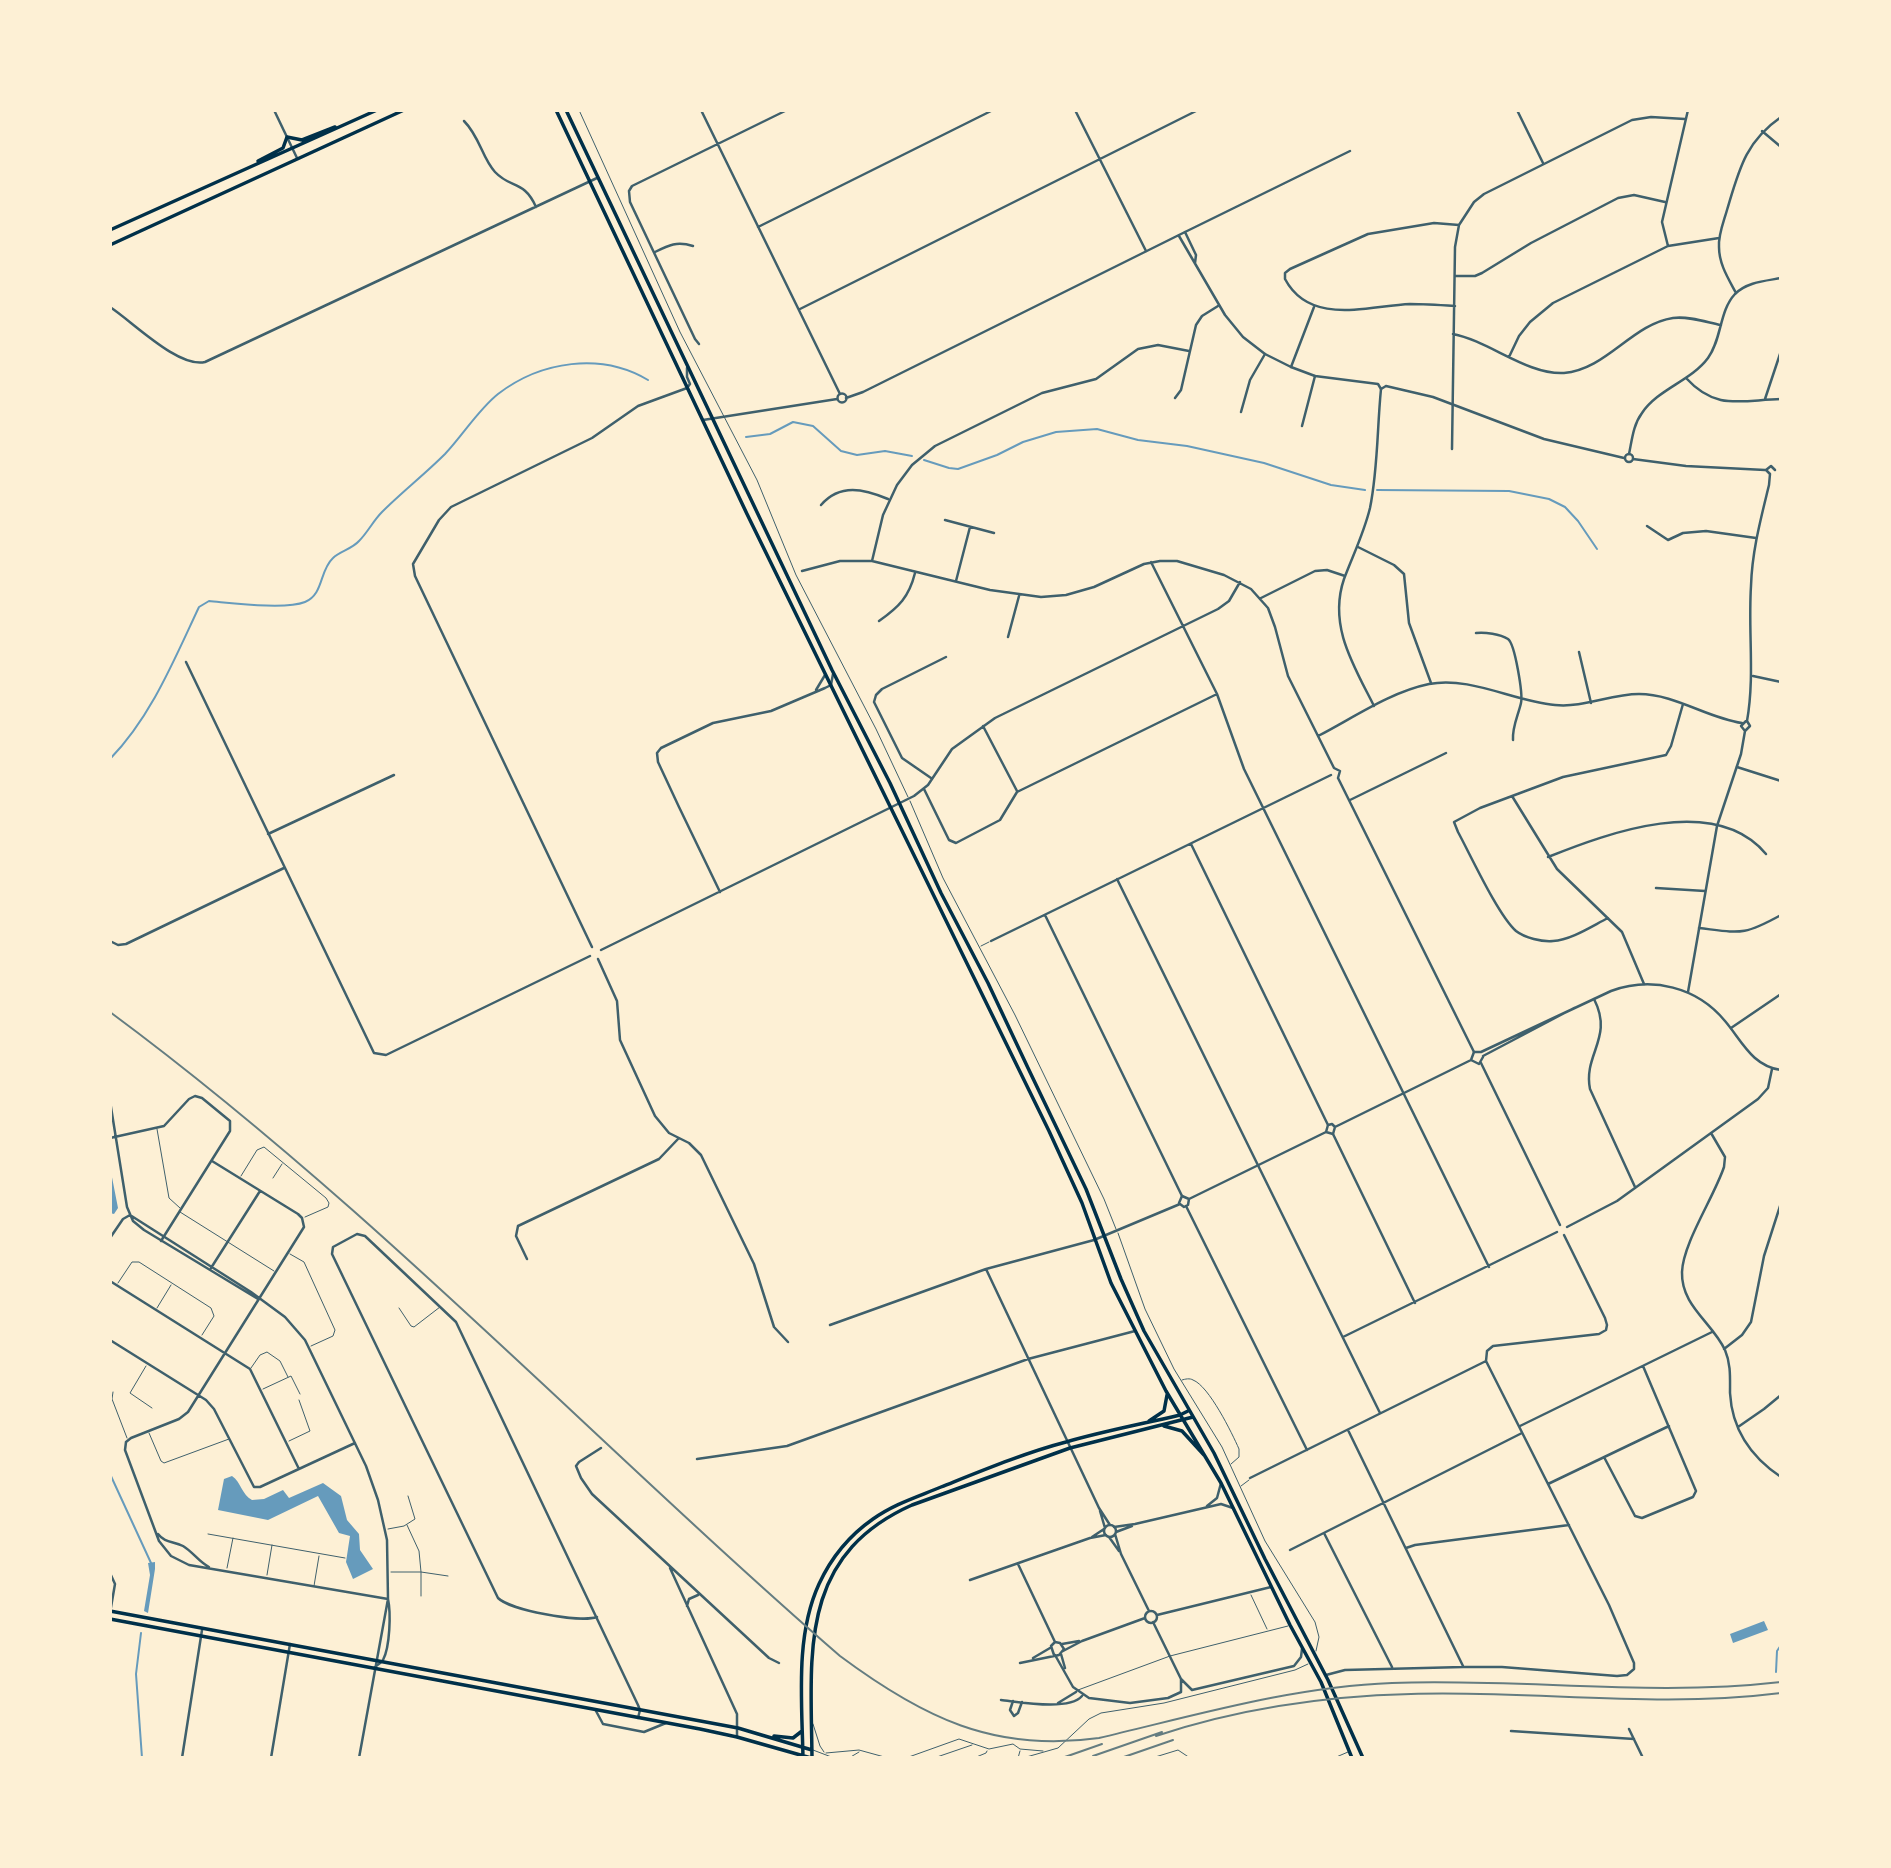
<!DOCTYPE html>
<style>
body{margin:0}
#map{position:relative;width:1891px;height:1868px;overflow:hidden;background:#fdf0d5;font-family:"Source Sans 3",sans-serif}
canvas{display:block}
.frame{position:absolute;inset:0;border:112px solid #fdf0d5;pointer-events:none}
</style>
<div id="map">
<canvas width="1891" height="1868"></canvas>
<div class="frame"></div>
</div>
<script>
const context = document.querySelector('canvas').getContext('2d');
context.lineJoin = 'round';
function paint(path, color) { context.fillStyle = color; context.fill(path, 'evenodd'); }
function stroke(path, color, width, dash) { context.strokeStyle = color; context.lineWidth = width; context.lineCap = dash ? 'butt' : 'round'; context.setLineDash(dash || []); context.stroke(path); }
paint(new Path2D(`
 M110 1167 118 1208 114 1214 110 1213Z
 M232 1476C241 1482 242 1495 252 1500L264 1499 283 1490 289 1498 323 1483 341 1496 347 1520 359 1534 360 1550 373 1569 353 1579 346 1562 350 1536 339 1533 318 1496 268 1520 218 1510 224 1479Z
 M155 1562V1569L148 1613 144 1611 150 1575 148 1563Z
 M1764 1621 1768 1630 1733 1643 1730 1634Z`), '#669bbc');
stroke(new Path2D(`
 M746 437 770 434 793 422 813 426 841 451 857 455 885 451 912 456
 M924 460 949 468 958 469 997 455 1023 442 1056 432 1097 429 1138 440 1187 446 1264 463 1331 485 1365 490
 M1377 490 1509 491 1549 499 1565 507 1578 521 1597 549
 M110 759C151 717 174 660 199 607L209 601C232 603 285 610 305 602 324 594 319 571 333 558 340 551 352 549 359 541 368 532 373 521 382 512 402 492 425 474 445 454 463 435 478 410 498 394 541 361 601 352 648 380
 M110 1474 151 1563
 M141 1633 136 1674 142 1758
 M1776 1672 1777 1651 1781 1645`), '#669bbc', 2);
stroke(new Path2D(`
 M579 110 680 332 757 480 796 575 876 729 908 797
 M910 801 943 878 1015 1015 1104 1199 1116 1229
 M981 946 989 942
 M157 1129 169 1198 180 1208
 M241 1176 257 1150 264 1147 326 1198 329 1203 328 1207 305 1217
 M273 1178 282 1164
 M180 1212 274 1271
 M1118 1233 1145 1309 1174 1369 1222 1447 1265 1541 1315 1622 1319 1637 1316 1651
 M290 1254 304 1262 335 1330 333 1336 311 1346
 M118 1283 132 1262H139L211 1308 214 1316 202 1335
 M157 1308 171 1285
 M399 1308 411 1326 414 1327 440 1307
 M146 1366 130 1393 152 1408
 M251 1368 260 1355 267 1352 280 1361 288 1377
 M1182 1380C1185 1379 1190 1378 1193 1380 1209 1386 1232 1433 1239 1449V1457L1231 1464
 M263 1389 291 1376 300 1394
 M113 1392 112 1399 127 1438
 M149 1433 161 1461 164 1463 229 1439
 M289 1441 310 1431 299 1400
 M1241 1486 1249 1480
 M388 1529 404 1526 415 1519 408 1496
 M208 1534 345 1558
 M227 1568 233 1538
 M391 1572H421L419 1551 407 1525
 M267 1575 272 1545
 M314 1586 319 1556
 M1251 1595 1267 1629
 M421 1596V1572L448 1576
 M1078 1690 1170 1656 1288 1626
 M813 1724 820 1746 824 1752
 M813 1750 834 1758
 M826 1753 859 1750 888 1758
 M849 1758 859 1752
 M860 1758H871
 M906 1758 959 1739 989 1749 1013 1744 1020 1749 1043 1751
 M934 1758 972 1745
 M974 1758 986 1753 987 1751
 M986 1758 988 1757
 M1018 1758 1020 1751
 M1023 1758 1058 1748 1089 1719 1101 1713 1164 1703 1295 1670 1308 1664
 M1152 1758 1178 1750 1190 1758
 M1334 1758 1348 1752`), '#3f606c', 1);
stroke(new Path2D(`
 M274 110 297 158
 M701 110 840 394
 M1075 110 1146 251
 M1491 110H1498
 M1517 110 1543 163
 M464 121C480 137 482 158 495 172 511 189 524 180 536 207
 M1762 131 1781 147
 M758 227 993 110
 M1185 232 1350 151
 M1668 246 1662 222 1688 110
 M655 252C669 245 677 241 693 246
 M1455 276H1475L1482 273 1531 243 1618 198 1634 195 1665 202
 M1736 293C1728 278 1719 264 1719 247 1718 235 1724 221 1727 210 1739 170 1745 142 1781 117
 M1455 306C1440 305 1425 304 1410 304 1367 306 1310 326 1285 279V273L1290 269 1368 234 1434 223 1459 225
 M110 307C133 322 178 368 205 362L597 178
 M800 309 1198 110
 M1453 334C1489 341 1527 375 1564 373 1606 370 1632 324 1673 318 1689 316 1706 322 1721 325
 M699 344 695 339 630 202 629 191 632 186 787 110
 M1509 357 1519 336 1530 322 1553 303 1668 246 1719 238
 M1291 367 1314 307
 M1686 378C1716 411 1741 400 1781 399
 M1175 398 1181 390 1196 325 1202 316 1218 306
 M1765 399 1781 351
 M1241 412 1250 380 1265 354
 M1302 426 1315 376
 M1452 449 1455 247 1459 225 1474 202 1484 194 1632 120 1651 117 1685 119
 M1629 454C1632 440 1633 425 1642 413 1658 389 1691 381 1708 358 1722 339 1719 311 1735 294 1747 282 1765 281 1781 278
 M821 505C840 483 864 489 888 499
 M945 520 994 533
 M1647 526 1668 540 1683 533 1706 531 1756 538
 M1358 547 1394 565 1404 574 1409 623 1431 683
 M872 561 883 515 897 485 912 465 935 446 1042 393 1096 379 1138 349 1158 345 1189 351
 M1151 562 1217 694 1244 769 1489 1267
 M802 571 840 561H872L990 590 1041 597 1066 595 1094 587 1144 564 1160 561H1177L1224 575 1251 589 1268 608 1275 627 1288 676 1334 768
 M956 581 970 527
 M1261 598 1315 571 1327 570 1345 576
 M879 621C899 607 909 597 915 573
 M1476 633C1485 632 1500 634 1508 639 1515 644 1523 694 1521 703 1518 716 1512 727 1513 740
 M1008 637 1019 596
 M1579 652 1591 703
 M186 662 374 1053 386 1055 590 956
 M1753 676 1781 682
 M816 690 825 675
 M1374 706C1354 666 1328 626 1344 579 1353 555 1364 533 1370 508 1378 469 1377 429 1381 389
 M983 726 1017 791
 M1318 736C1353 718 1390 692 1429 684 1470 676 1513 701 1555 705 1584 708 1610 694 1639 694 1675 694 1707 718 1742 723
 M1737 767 1781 781
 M1334 768 1340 771 1338 778
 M931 778 902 758 874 702 876 695 882 689 946 657
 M1338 778 1474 1052
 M924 789 949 840 956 843 1000 820 1017 792 1217 694
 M1512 796 1557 869 1622 932 1644 984
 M1350 800 1446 753
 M268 834 394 775
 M1191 844 1328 1125
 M1548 857C1608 833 1715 793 1766 854
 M1117 879 1380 1413
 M1656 888 1705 891
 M720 892 679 807 658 762 657 753 661 748 713 723 771 711 825 688 831 685 833 674
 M1045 915 1182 1196
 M1608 918C1592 926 1571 940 1553 941 1542 942 1525 938 1516 931 1498 915 1471 856 1458 832L1454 822 1480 808 1563 777 1666 755 1671 746 1683 704
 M1699 928C1741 933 1743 936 1781 915
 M110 941 118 945 126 944 284 868
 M991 941 1331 775
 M592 947 415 576 413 564 439 520 451 507 592 438 638 406 687 388 690 384 687 377V368
 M601 950 914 796 928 785 952 749 995 718 1218 609 1229 601 1240 582
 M598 959 617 1001 620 1040 655 1116 669 1133 689 1143 701 1155 754 1264 774 1327 788 1342
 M1594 999C1614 1038 1583 1054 1590 1089L1635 1187
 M1731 1028 1781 994
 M1481 1063 1560 1225
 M110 1101 127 1207 133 1221 144 1230 258 1299
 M1711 1133 1725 1157 1724 1167C1714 1197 1683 1243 1682 1272 1681 1306 1712 1322 1725 1350 1731 1364 1730 1378 1730 1393 1732 1429 1751 1457 1781 1477
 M1333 1134 1415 1303
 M110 1138 164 1126 189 1099 195 1096 202 1098 230 1121V1131L161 1241
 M212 1161 298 1214 302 1218 304 1227 188 1412 179 1419 131 1438 126 1442 125 1450 159 1541 171 1556 189 1565 388 1599
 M1186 1206 1307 1450
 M130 1215 251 1292 285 1317 305 1340 366 1466 378 1500 387 1540 388 1599 359 1758
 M1567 1227 1617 1201 1758 1099 1768 1088 1772 1069
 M110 1238 123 1219 130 1215
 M527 1259 516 1236 518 1226 659 1159 678 1139
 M211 1268 260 1191
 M986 1269 1099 1508 1110 1525
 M110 1281 250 1369 299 1469
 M830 1325 986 1269 1094 1240
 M1343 1337 1557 1232
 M110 1340 206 1400 214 1409 254 1487H260L355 1443
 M1724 1349 1742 1335 1751 1322 1764 1256 1781 1203
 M1486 1361 1487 1351 1493 1346 1599 1334 1606 1330 1607 1325 1605 1318 1564 1235
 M1520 1426 1712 1332
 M1738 1427 1764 1409 1781 1395
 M1348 1430 1463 1666
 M601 1448 579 1462 576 1466 581 1478 592 1494 769 1658 779 1663
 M1604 1457 1635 1516 1642 1518 1693 1497 1696 1491 1643 1366
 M697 1459 787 1446 1028 1359 1135 1331
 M1250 1478 1486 1361
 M1548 1484 1669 1426
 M1207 1506 1217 1498 1221 1483
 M1100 1511 1105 1528
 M1104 1531a6 6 0 1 1 12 0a6 6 0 1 1-12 0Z
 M1114 1527 1135 1524 1221 1504 1233 1508
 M1116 1532 1132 1526
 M1324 1533 1392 1667
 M158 1534C165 1543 173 1541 183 1546 193 1552 199 1562 209 1567
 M1115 1534 1121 1554 1149 1611
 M1092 1537 1104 1529
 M1109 1537 1119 1551
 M1406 1548 1415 1545 1569 1525
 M1290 1550 1522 1433
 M1018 1564 1055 1642
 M670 1568 737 1714V1737
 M110 1573 115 1584 110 1613
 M970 1580 1090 1538 1106 1535
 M687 1606 689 1599 698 1595
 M1145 1617a6 6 0 1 1 12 0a6 6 0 1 1-12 0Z
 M1157 1615 1271 1587
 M597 1617C580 1623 510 1610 498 1598L332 1254 333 1247 357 1234 365 1236 456 1322 638 1705 640 1710 638 1718
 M1153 1622 1181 1679 1192 1690 1294 1666 1301 1657 1302 1649
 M1062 1644 1079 1641
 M1063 1651 1082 1641 1145 1618
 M1061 1654 1065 1668
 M1055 1655 1073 1687 1089 1698 1130 1703 1168 1698 1181 1692V1679
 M1033 1658 1050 1648
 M1020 1663 1059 1655 1064 1649 1060 1643 1055 1642 1051 1646 1054 1655
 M374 1668C376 1666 382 1662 383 1660 390 1647 391 1613 388 1599
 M1326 1675 1345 1670 1463 1667H1502L1617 1676 1627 1675 1634 1669V1663L1609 1605 1486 1361
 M1001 1700C1020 1702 1069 1711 1082 1696
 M1013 1701 1010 1710 1014 1716 1018 1713 1022 1702
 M1058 1703 1076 1692
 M596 1711 603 1724 644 1732 666 1723
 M1629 1729 1643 1758
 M1511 1731 1634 1739
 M182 1758 202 1630
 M271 1758 290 1644`), '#3f606c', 2.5);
stroke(new Path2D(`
 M1179 236 1225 315 1243 337 1265 354 1291 367 1315 376 1378 384
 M1378 384 1381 389 1386 386
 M1386 386 1433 397 1544 439 1624 458
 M837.5 398a4.5 4.5 0 1 1 9 0a4.5 4.5 0 1 1-9 0Z
 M846 398 863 392 1185 232 1196 255 1195 263
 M703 420 837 399
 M1625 458a4 4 0 1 1 8 0a4 4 0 1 1-8 0Z
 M1633 459 1686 466 1765 470
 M1745 731 1741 726 1746 721
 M1688 992 1717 826 1741 754 1745 731 1750 726 1747 721C1755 676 1748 632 1751 586 1752 551 1761 518 1769 485L1770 474 1766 470 1771 466 1775 470
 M1483 1056 1574 1008
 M1471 1060 1474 1052H1481L1611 991C1652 976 1697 987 1725 1021 1742 1041 1752 1066 1781 1070
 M1471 1060 1479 1064 1483 1057
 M1335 1127 1471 1060
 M1326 1132 1328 1125 1332 1124 1335 1127
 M1326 1132 1333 1134 1335 1127
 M1189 1199 1326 1132
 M1179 1203 1182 1196 1189 1199
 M1180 1204 1184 1207 1188 1205 1189 1199
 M1094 1240 1180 1204`), '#3f606c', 2.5);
stroke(new Path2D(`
 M258 161 283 148 287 137 302 140 335 127
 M110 230 377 110
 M110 245 404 110`), '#003049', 3.5);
stroke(new Path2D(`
 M556 110 747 514 1049 1131 1082 1203 1111 1283 1166 1391 1221 1483 1290 1625 1321 1682 1352 1758
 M566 110 832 670 890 783 941 893 988 983 1028 1068 1086 1189 1121 1279 1144 1331 1214 1453 1265 1559 1328 1680 1363 1758
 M1149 1421 1164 1411 1167 1395
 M1164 1426 1182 1431 1204 1455
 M110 1611 738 1728 812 1750
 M110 1619 700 1729 737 1737 811 1758
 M774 1736 793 1738 802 1731
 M803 1758C802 1701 795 1636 819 1584 831 1558 850 1535 873 1519 894 1504 917 1497 941 1487 981 1471 1024 1453 1066 1442 1104 1431 1142 1424 1180 1415L1188 1411
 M812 1758C811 1653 798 1556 912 1505L1070 1448 1193 1417`), '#003049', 3.5);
stroke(new Path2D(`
 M110 1012C371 1205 595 1443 840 1656 922 1717 994 1753 1099 1738 1197 1715 1291 1687 1392 1683 1522 1678 1651 1697 1781 1682
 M1156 1736C1237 1709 1325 1696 1411 1694 1536 1690 1654 1709 1781 1693
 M1093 1756 1162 1732
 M1062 1758 1102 1744
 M1121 1758 1173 1740`), '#657d81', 2);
</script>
